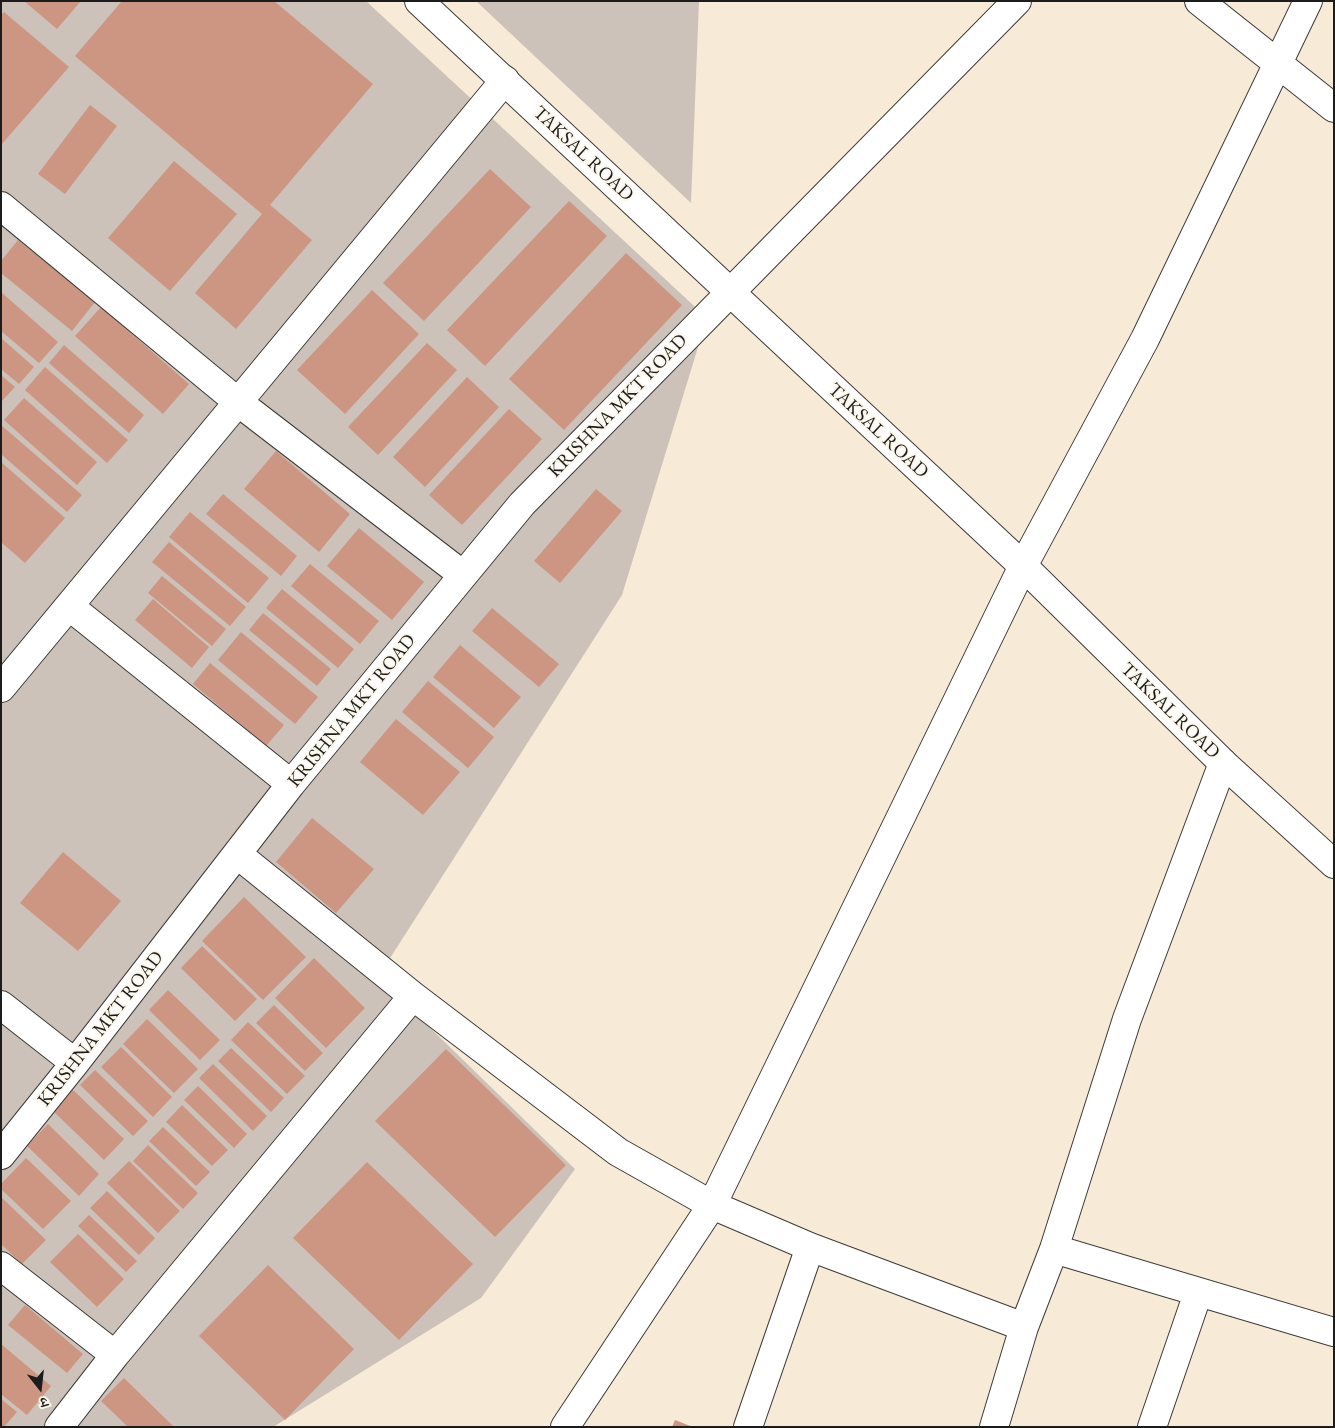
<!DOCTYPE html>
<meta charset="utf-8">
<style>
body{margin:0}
#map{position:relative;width:1335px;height:1428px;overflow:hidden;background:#f7ebd7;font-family:"EB Garamond","Noto Serif Devanagari",serif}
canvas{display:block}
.frame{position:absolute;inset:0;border:2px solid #1c1c1c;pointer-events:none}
.north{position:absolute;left:15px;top:1363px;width:50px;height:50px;-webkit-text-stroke:4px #fbf7ec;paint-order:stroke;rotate:164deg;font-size:14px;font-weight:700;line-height:20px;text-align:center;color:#1c1c1c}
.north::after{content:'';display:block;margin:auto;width:18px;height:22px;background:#1c1c1c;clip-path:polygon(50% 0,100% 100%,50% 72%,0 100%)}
</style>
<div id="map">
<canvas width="1335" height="1428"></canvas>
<div class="frame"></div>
<div class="north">उ</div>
</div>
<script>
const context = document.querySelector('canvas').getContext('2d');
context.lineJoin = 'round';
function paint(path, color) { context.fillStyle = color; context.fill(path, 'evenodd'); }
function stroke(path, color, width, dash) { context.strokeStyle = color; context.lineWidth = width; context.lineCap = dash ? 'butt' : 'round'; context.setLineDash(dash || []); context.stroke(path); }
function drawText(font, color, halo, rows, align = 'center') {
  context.font = font + ' "EB Garamond",serif'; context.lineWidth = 4; context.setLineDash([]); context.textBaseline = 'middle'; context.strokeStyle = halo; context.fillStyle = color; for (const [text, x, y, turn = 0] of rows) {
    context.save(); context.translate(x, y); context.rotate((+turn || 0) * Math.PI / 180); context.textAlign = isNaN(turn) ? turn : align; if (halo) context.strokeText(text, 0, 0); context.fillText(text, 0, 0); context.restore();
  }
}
paint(new Path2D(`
 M1 1H366L707 318 622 595 378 977 575 1169 481 1298 273 1427H1Z
 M476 1H699L691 203Z`), '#ccc2b9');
paint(new Path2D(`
 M24 1H81L57 29Z
 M122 1H274L373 84 270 205 312 240 236 329 195 293 262 214 75 56Z
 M4 12 69 67 1 145V15Z
 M90 105 117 126 65 194 38 174Z
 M174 161 237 214 170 291 108 238Z
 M490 169 531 207 424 321 383 283Z
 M569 201 607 236 485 366 447 330Z
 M18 240 95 302 72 331 1 273V261Z
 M626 253 682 305 564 430 509 379Z
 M372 290 419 334 345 414 297 370Z
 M1 292 58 342 39 363 1 331Z
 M101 307 189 384 163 414 75 336Z
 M1 338 34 367 19 384 1 369Z
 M427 343 457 370 378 455 348 427Z
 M64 345 144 415 129 433 49 363Z
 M45 367 128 440 107 463 25 390Z
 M1 375 15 387 1 402Z
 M467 377 499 407 425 487 393 457Z
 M24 398 97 462 77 485 4 420Z
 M509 409 542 439 462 525 429 495Z
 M1 425 82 495 67 512 1 454Z
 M276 451 350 514 319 552 244 489Z
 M1 462 65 518 25 563 1 542Z
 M596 489 622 511 560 583 534 561Z
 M223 494 297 556 281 576 206 514Z
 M190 512 269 578 248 603 169 537Z
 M359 528 424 582 392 620 327 566Z
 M169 542 246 607 230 626 152 562Z
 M310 564 379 621 360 644 291 586Z
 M162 576 226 629 212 646 148 593Z
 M282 589 354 649 338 668 266 608Z
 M153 599 209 647 192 668 135 620Z
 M492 608 559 664 539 687 472 631Z
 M263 613 331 669 317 686 249 630Z
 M241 632 318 697 295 724 218 660Z
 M460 645 521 697 494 728 433 677Z
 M210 663 284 725 266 746 193 684Z
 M428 681 494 737 468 768 402 712Z
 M396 719 460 772 423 815 360 762Z
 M312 818 374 869 336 913 276 862Z
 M63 852 121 901 78 951 20 903Z
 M244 897 306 957 263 1000 202 941Z
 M202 946 257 999 235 1021 181 968Z
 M314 958 365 1008 326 1048 275 998Z
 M168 990 220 1040 200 1060 149 1010Z
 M274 1005 323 1053 305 1071 256 1023Z
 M147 1019 198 1069 174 1093 123 1044Z
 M248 1022 305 1076 287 1094 231 1040Z
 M121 1047 172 1097 153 1117 101 1067Z
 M231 1048 284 1098 271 1112 218 1061Z
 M446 1049 566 1165 495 1237 375 1121Z
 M213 1064 267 1116 253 1131 199 1078Z
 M95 1070 148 1121 133 1136 80 1085Z
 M198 1086 247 1134 234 1148 184 1100Z
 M72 1089 124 1139 104 1160 52 1110Z
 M182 1105 228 1150 212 1166 166 1122Z
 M48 1124 99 1174 79 1196 27 1146Z
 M163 1127 210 1172 196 1186 149 1141Z
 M148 1145 198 1193 183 1209 133 1161Z
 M26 1158 71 1201 43 1229 1 1189V1184Z
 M129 1161 180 1211 158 1233 107 1183Z
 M367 1162 473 1264 399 1340 293 1238Z
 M107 1191 155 1238 139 1255 90 1208Z
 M1 1197 46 1240 22 1264 1 1244Z
 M89 1215 137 1261 126 1272 78 1226Z
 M78 1234 124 1279 97 1307 50 1262Z
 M268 1265 354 1349 285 1420 199 1336Z
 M25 1305 83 1354 67 1373 8 1325Z
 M1 1344 51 1386 27 1415 1 1394Z
 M124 1378 174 1427H128L101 1401Z
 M1 1399 17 1412 4 1427H1Z
 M675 1420 693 1427H672Z`), '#cc9683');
const minor = new Path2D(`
 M1199 1 1334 108
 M1 206 238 402 463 575
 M69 606 291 784
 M1 688 505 80
 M237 854 413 996 618 1152 712 1205 810 1247 1024 1327
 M1 1005 75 1063
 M1 1155 75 1063 291 784 522 504 1017 1
 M1054 1249 1334 1332
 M1 1266 115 1355 413 996
 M59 1427 115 1355
 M565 1427 712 1205 1023 566 1145 339 1308 1
 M748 1427 810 1247
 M994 1427 1024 1327 1054 1249 1127 1019 1223 763
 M1152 1427 1198 1293`);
const tertiary = new Path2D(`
 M419 1 1023 566 1223 763 1334 864`);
stroke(minor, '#3d3b38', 30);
stroke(tertiary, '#3d3b38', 30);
stroke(minor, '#fff', 28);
stroke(tertiary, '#fff', 28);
drawText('19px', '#1c1c1c', '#fbf7ec', [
 ["TAKSAL ROAD",583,154,43],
 ["KRISHNA MKT ROAD",618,406,-46],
 ["TAKSAL ROAD",878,431,43],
 ["KRISHNA MKT ROAD",352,711,-51],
 ["TAKSAL ROAD",1170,711,44],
 ["KRISHNA MKT ROAD",101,1029,-52]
]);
</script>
